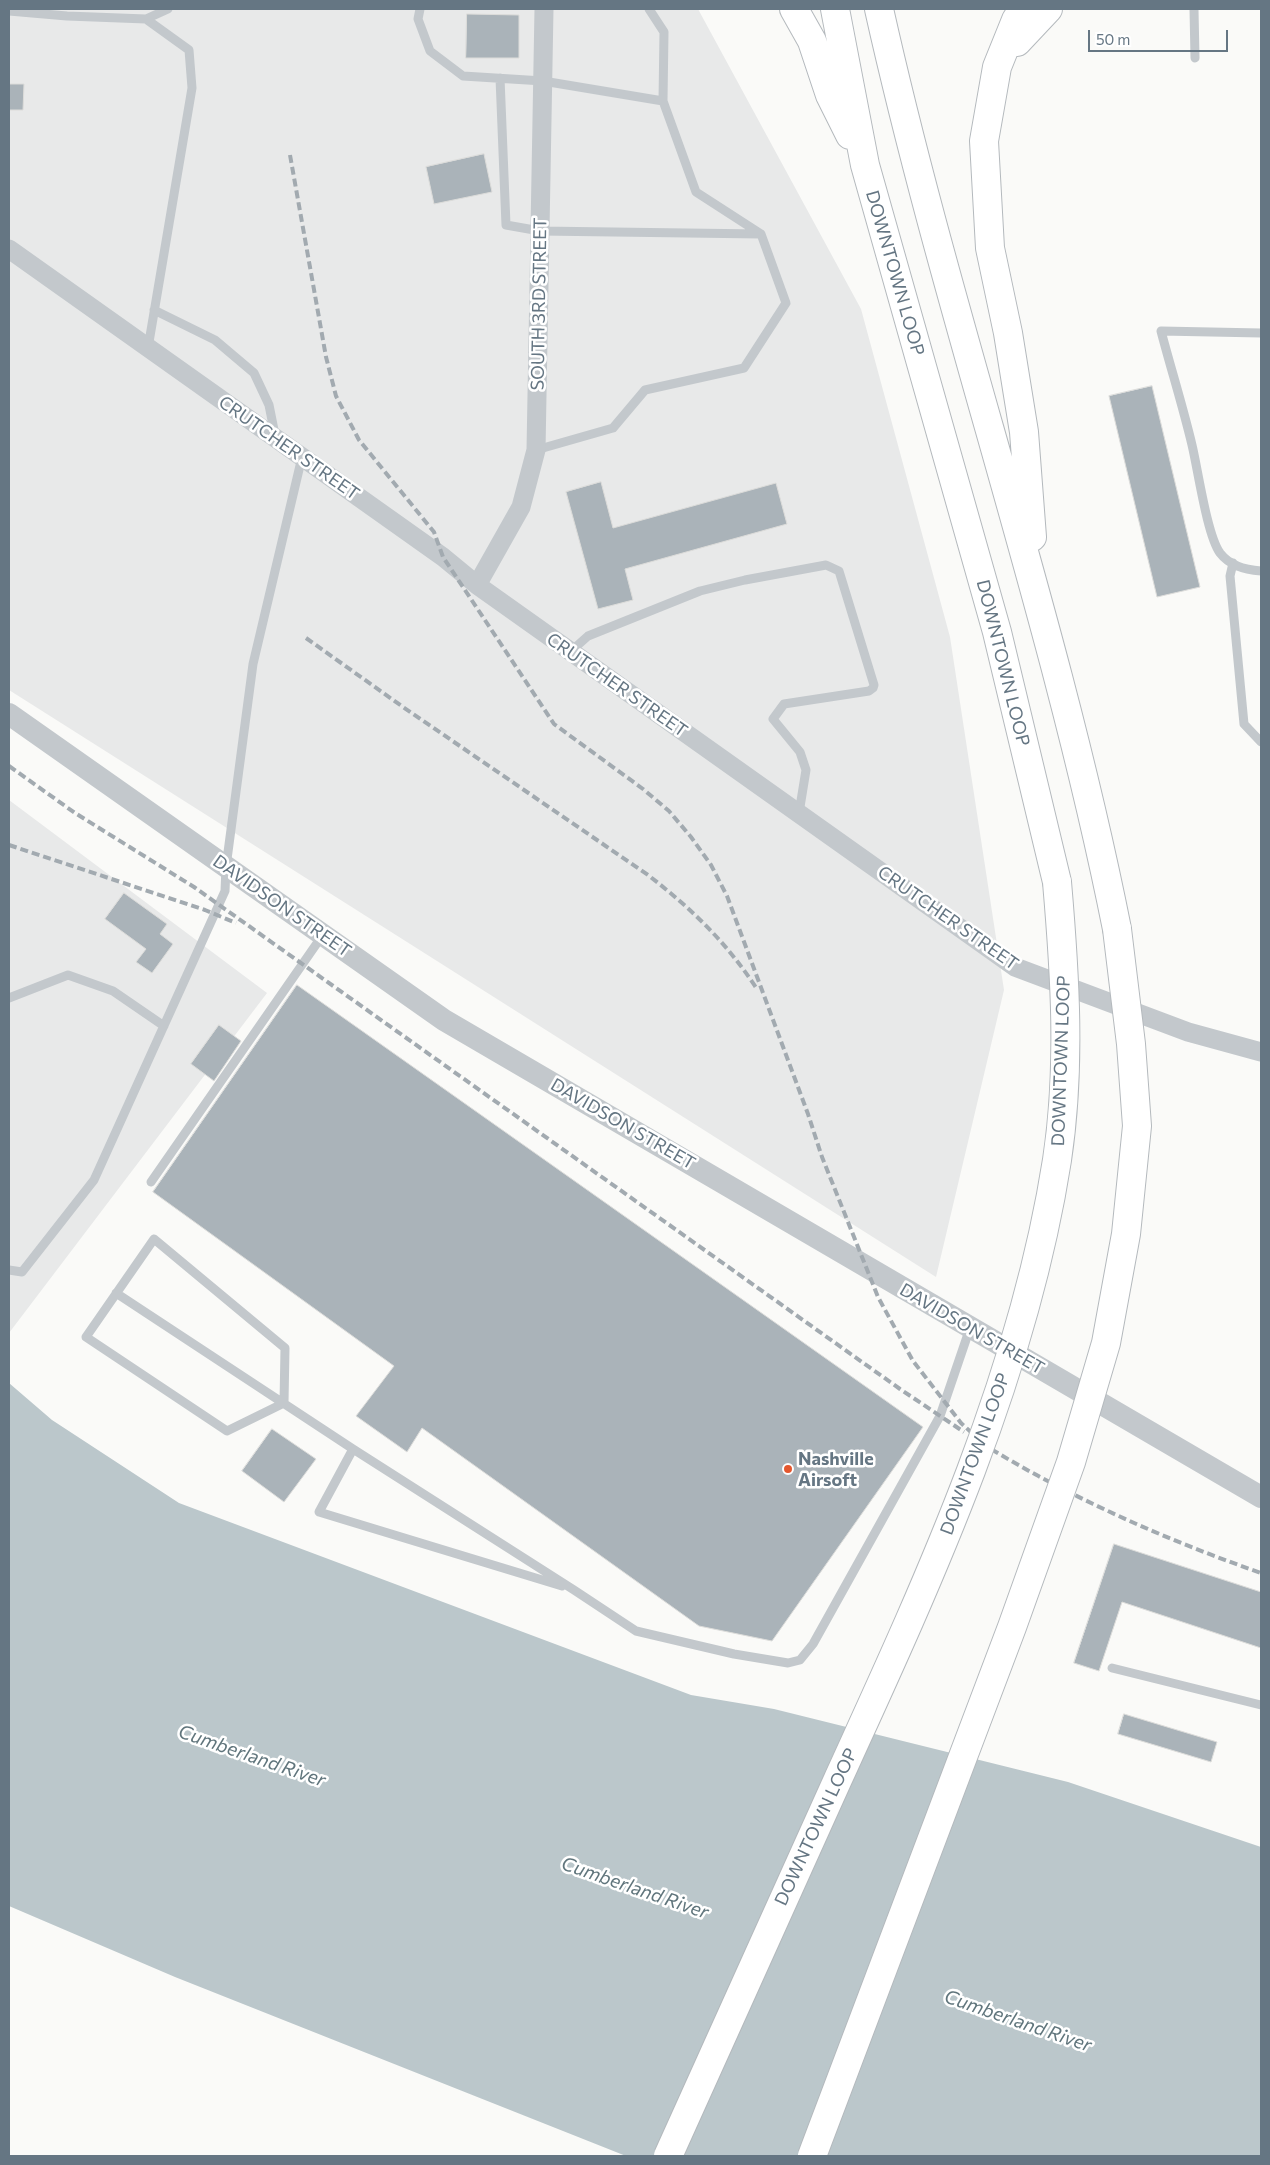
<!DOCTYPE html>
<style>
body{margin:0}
#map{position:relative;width:1270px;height:2165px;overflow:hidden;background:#fafaf8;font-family:Commissioner,sans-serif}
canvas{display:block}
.frame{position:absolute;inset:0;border:10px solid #657683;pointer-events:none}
.scale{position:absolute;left:1088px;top:30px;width:140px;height:22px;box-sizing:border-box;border:2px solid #657683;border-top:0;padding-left:6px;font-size:15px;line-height:18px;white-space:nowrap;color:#657683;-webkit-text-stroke:4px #fff;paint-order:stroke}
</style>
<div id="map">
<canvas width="1270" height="2165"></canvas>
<div class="frame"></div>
<div class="scale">50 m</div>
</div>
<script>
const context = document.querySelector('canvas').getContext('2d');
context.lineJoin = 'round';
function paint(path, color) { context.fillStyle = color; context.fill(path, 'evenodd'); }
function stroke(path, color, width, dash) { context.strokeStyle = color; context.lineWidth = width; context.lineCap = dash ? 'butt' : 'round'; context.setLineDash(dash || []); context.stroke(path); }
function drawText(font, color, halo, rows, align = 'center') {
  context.font = font + ' Commissioner,sans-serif'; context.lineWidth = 5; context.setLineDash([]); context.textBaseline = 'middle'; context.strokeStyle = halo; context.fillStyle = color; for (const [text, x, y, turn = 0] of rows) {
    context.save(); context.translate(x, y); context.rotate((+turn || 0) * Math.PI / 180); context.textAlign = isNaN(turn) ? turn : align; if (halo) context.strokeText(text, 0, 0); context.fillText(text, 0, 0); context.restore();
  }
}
paint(new Path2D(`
 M9 9H698L861 309 950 637 1004 990 936 1277 9 690Z
 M9 800 267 993 9 1333Z`), '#e8e9e9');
paint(new Path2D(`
 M9 1383 52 1420 179 1503 691 1695 774 1709 1068 1782 1261 1847V2156H626L175 1977 9 1906Z`), '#bbc7cb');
const building = new Path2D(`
 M467 14 519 15V58H466Z
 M9 84H24L23 110H9Z
 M484 154 492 192 434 204 426 167Z
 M1152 386 1200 587 1157 597 1109 396Z
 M601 482 613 528 776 483 787 524 625 569 633 600 598 609 566 492Z
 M124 893 167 924 160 934 173 944 152 973 136 962 146 949 105 919Z
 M297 985 923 1427 772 1641 699 1626 422 1428 407 1452 356 1416 394 1366 153 1192Z
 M219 1025 241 1041 214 1081 191 1064Z
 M272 1429 316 1459 284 1502 242 1471Z
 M1114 1544 1261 1592V1648L1122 1602 1099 1671 1074 1663Z
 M1124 1714 1217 1742 1211 1762 1118 1734Z`);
paint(building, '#aab3b9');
stroke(building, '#dcdcda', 1);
const motorway = new Path2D(`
 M794 9 812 41 830 95 850 135
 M835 9 865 165 997 632 1057 882
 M879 9C948 318 1055 618 1117 929
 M1023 9 1016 20 997 67 984 141 990 248 1008 333 1024 432 1032 537
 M1017 42 1048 9`);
stroke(motorway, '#b4b9bd', 30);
stroke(new Path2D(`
 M420 9 418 19 430 51 463 76 543 81 663 101 696 192 761 234
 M649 9 664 32 663 101
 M1194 9 1195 58
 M9 11 67 16 146 19 189 50 192 88 148 348
 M146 19 168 9
 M500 78 506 225 540 231 761 234 786 303 744 368 645 390 613 428 536 450
 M154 310 215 340 254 373 269 405 275 435
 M1261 333 1161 331C1171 369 1183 407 1192 445 1198 470 1207 535 1220 553 1230 566 1246 570 1261 571
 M1233 563 1230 576 1244 724 1261 742
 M570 652 588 636 700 591 745 580 826 565 839 571 874 685 873 688 869 691 784 704 773 719 800 752 806 770 799 813
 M9 998 68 975 113 991 164 1026
 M151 1182 322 936
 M154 1239 285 1348 284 1403 227 1431 86 1337Z
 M9 1270 22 1272 94 1180 225 891 226 867 253 664 302 457
 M116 1293 353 1449 574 1590 636 1631 734 1654 788 1663 800 1660 813 1644 940 1416 970 1328
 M353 1449 319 1512 562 1586
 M1112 1668 1261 1705`), '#c3c8cc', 9);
stroke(new Path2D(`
 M9 249 443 557 477 585 1015 967 1188 1032 1261 1052
 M477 585 521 507 536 450 544 9`), '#c3c8cc', 19);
stroke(new Path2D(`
 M9 714 444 1020 1261 1497`), '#c3c8cc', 22);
stroke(motorway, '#fff', 28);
stroke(new Path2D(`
 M290 155 326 357 336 396 359 440 434 532 443 557 554 724 643 789 669 811 691 837 711 865 727 896 808 1114 822 1157 878 1297 913 1361 961 1423 986 1446
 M306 638 403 707 648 875C693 910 726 942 757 989
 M9 766 75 813 194 887 900 1389 964 1432
 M9 845 205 910 236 923
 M981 1443C1069 1497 1164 1539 1261 1573`), '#a2aab0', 4, [8, 4]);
const motorwayBridge = new Path2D(`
 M668 2156C725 2030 781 1904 838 1779 929 1580 1023 1377 1057 1160 1071 1068 1065 974 1057 882
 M812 2156 1012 1627 1071 1462 1106 1343 1126 1234 1137 1126 1131 1044 1117 929`);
stroke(motorwayBridge, '#b4b9bd', 30, []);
stroke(motorwayBridge, '#fff', 28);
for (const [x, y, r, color] of [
 [788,1469,5,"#e4572e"]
]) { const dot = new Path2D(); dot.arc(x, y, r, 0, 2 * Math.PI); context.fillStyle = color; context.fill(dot); stroke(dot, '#fff', 2); }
drawText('18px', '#657683', '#fff', [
 ["DOWNTOWN LOOP",895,273,74],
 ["SOUTH 3RD STREET",539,304,-89],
 ["CRUTCHER STREET",289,448,35],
 ["DOWNTOWN LOOP",1003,663,76],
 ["CRUTCHER STREET",617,685,35],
 ["DAVIDSON STREET",282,906,35],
 ["CRUTCHER STREET",948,918,35],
 ["DOWNTOWN LOOP",1061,1061,-88],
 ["DAVIDSON STREET",623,1124,30],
 ["DAVIDSON STREET",972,1329,30],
 ["DOWNTOWN LOOP",975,1454,-70],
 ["DOWNTOWN LOOP",816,1827,-65]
]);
drawText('bold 18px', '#657683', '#fff', [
 ["Nashville",798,1459],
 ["Airsoft",798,1480]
], 'left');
drawText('italic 19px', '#60757c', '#fff', [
 ["Cumberland River",252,1756,19],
 ["Cumberland River",635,1888,19],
 ["Cumberland River",1018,2021,19]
]);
</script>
